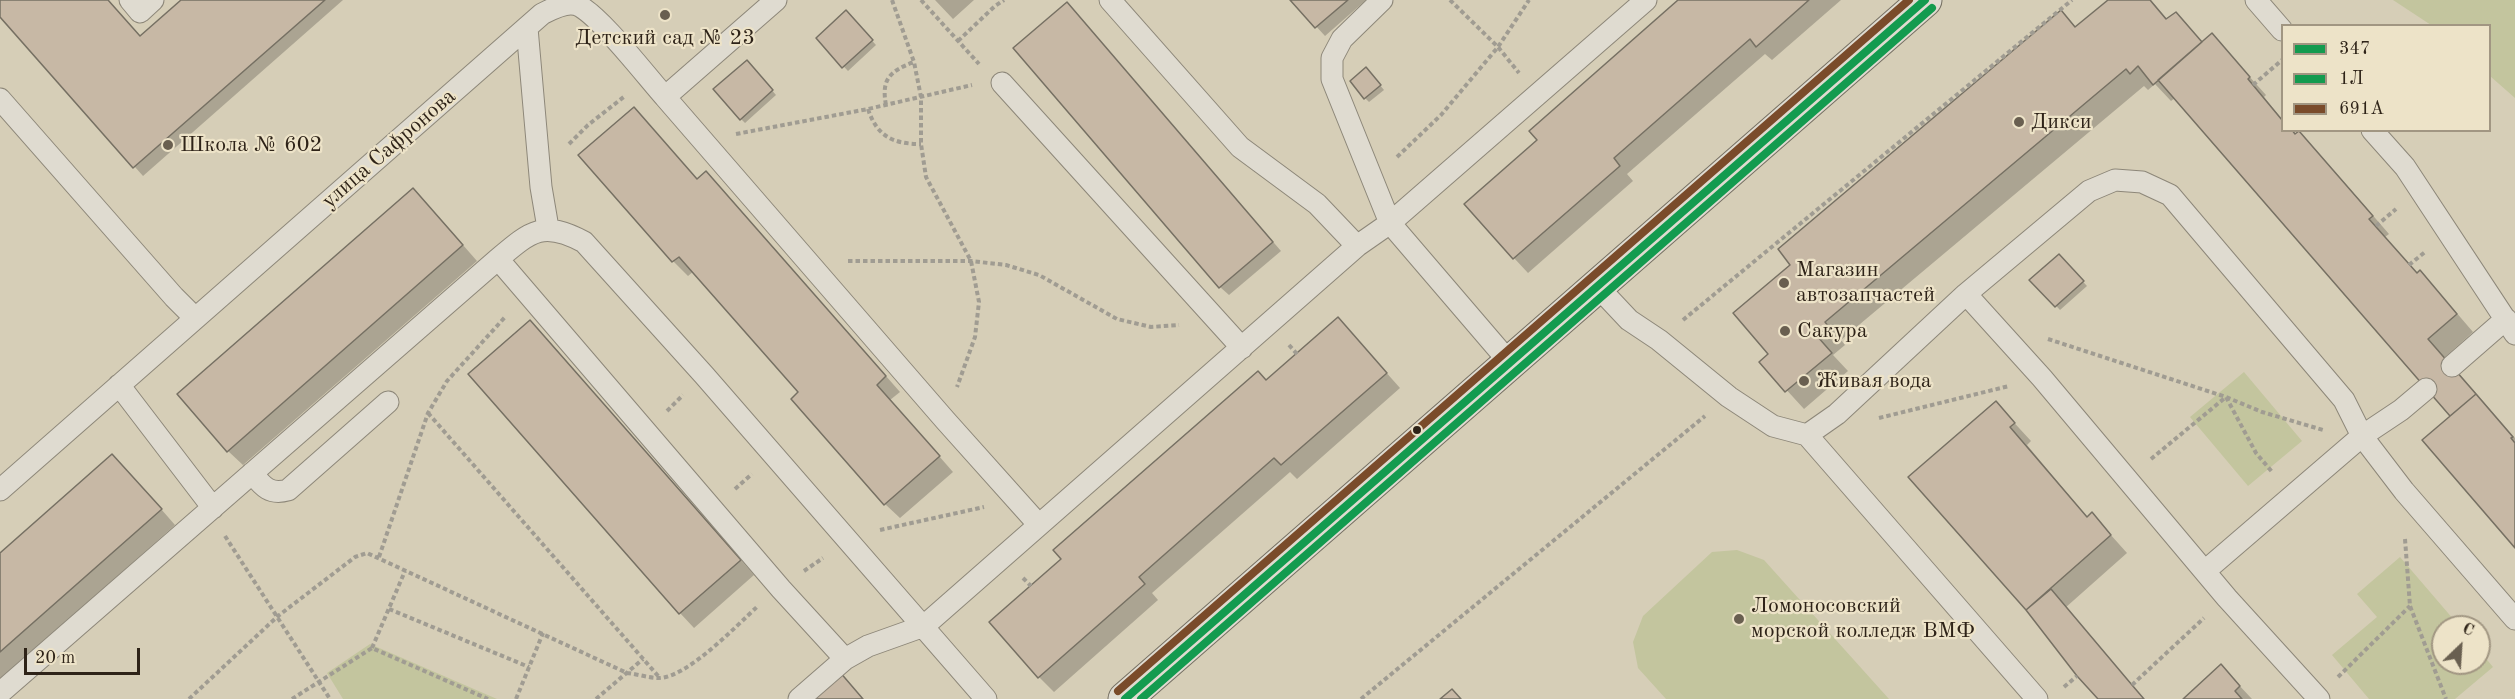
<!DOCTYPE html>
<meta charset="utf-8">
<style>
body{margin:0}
#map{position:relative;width:2515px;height:699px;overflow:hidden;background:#d6ceb7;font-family:"Old Standard TT",serif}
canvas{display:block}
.legend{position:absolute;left:2281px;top:24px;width:210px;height:108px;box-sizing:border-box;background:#ede3c8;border:2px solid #a19682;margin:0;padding:8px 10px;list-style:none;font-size:18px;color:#2e2318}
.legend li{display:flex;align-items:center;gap:12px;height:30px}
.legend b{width:30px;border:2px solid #a19682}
.north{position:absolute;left:2431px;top:615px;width:60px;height:60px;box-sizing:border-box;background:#ede3c8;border:2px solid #a19682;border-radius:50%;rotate:25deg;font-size:16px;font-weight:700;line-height:24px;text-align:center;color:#2e2318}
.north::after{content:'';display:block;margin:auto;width:21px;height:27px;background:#695f50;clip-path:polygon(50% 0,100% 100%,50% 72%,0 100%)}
.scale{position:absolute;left:24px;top:648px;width:116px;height:27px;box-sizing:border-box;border:3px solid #2e2318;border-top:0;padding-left:8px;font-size:18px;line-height:21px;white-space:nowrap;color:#2e2318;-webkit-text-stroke:4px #ede3c8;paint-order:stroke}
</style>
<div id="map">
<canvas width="2515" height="699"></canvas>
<ul class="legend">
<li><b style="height:8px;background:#139b4f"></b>347</li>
<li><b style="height:8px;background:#139b4f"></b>1Л</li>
<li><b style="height:8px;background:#7a4b2a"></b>691А</li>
</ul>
<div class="north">С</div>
<div class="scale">20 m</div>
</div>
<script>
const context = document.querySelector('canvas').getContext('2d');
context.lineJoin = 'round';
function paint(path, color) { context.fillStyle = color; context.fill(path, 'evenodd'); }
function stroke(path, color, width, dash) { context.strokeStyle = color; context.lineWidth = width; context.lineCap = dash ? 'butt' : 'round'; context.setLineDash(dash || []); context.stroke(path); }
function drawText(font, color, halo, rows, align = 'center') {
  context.font = font + ' "Old Standard TT",serif'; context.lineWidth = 4.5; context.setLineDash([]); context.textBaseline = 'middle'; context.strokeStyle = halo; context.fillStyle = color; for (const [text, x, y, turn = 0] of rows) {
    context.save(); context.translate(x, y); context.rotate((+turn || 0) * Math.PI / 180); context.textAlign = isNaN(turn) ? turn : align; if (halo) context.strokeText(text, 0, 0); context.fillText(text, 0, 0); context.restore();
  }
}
paint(new Path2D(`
 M2393 0H2515V98L2490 76V26L2431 25Z
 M2244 372 2302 441 2248 486 2190 417Z
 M1737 550 1764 560 1889 699H1666L1638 668 1633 642 1643 616 1712 552Z
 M2400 557 2460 627H2443V663H2479V650L2493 667 2455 699H2369L2332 655 2377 617 2357 594Z
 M370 644 497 699H343L327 673Z`), '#c3c59e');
paint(new Path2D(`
 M0 0H107L140 38 183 0H343L143 176 0 15Z
 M935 0H974L953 19Z
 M1292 0H1366L1325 36Z
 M1681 0H1841L1772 60 1765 54 1627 174 1633 181 1528 273 1514 258 1539 140Z
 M2110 0H2151L2168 20 2176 14 2203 43 2212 35 2266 95 2264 97 2282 119V130H2292L2296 135 2299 133 2316 150 2389 234 2385 237 2418 274 2420 272 2437 290 2473 332 2445 357 2515 438V545L2452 416 2175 98 2171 101 2155 84 2148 90 2144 86 1841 340 1845 345 1833 355 1848 371 1804 409 1761 362 1770 354 1793 265 2061 12 2077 28Z
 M846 12 876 45 848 71 818 39Z
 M1076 13 1281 251 1229 295 1220 287Z
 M751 66 776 95 745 123 741 119Z
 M1370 73 1384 90 1369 102 1365 98Z
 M648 124 698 180 706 173 721 188 900 392 890 400 953 472 900 518 885 504 800 392 694 271 688 276 673 261 580 156Z
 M427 204 477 261 243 465 228 451Z
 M2059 256 2087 286 2060 310 2032 280Z
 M1352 334 1400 388 1297 479 1290 472 1152 593 1158 600 1054 692 1039 677 1267 381Z
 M544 336 754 575 694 628 680 613Z
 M1996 403 2031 441 2027 445 2088 518 2092 514 2127 553 2065 608 2143 699H2100L2027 610 1910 477Z
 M127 470 175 525 0 680V555Z
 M2221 666 2252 699H2184Z`), '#0003');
const building = new Path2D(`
 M0 0H108L140 36 181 0H325L133 168 0 17Z
 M1290 0H1348L1315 28Z
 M1809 0 1756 47 1750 39 1614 158 1620 166 1513 259 1464 204 1537 140 1529 131 1678 0Z
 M2108 0H2150L2166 19 2176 12 2202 42 2153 85 2138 66 2130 74 2126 69 1825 322 1829 327 1817 336 1832 353 1785 392 1759 362 1768 354 1733 313 1790 265 1778 249 2061 10 2075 27Z
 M1067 2 1273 242 1219 288 1013 48Z
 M846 10 873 40 842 68 816 38Z
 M2212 33 2250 77 2248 79 2282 120V130H2292L2295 134 2299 131 2373 216 2369 219 2417 273 2420 270 2457 314 2428 339 2476 394 2450 416 2158 80Z
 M747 60 773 90 740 120 713 89Z
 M1366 67 1381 85 1364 99 1350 81Z
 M634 107 697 179 706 171 756 228 886 376 877 385 940 456 884 505 791 399 798 392 679 257 672 262 578 155Z
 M413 188 463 245 227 452 177 394Z
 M2059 254 2084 281 2055 307 2029 280Z
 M1338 317 1387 373 1281 465 1274 458 1139 577 1145 584 1038 678 989 622 1061 559 1053 550 1258 371 1266 380Z
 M530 320 741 560 679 614 468 374Z
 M2476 394 2513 437 2511 438 2515 443V548L2422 440Z
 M1996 401 2015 423 2010 427 2087 517 2092 512 2111 535 2026 610 1908 477Z
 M112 454 162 509 0 652V553Z
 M2051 589 2132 685 2144 699H2098L2077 676 2026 610Z
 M2221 664 2240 686 2235 691 2242 699H2183Z
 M839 671 863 699H807Z
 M1452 689 1461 699H1440Z`);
paint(building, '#c7b8a5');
stroke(building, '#767063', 1.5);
const service = new Path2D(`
 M130 0 140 12 153 0
 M1110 0 1240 147 1317 204 1357 246
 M1382 0 1342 39 1332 58V79L1390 223 1510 363
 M2256 0 2282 30
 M527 28 541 187 548 228
 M1002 83 1242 348
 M665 97 945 420 1039 525
 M0 99 174 297 195 318
 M2372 130 2405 167 2515 334
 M498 259 781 589 845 659
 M1597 286 1629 320 1659 340 1729 397 1773 426 1807 435 2037 699
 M1966 294 2042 378 2227 598 2319 699
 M2452 366 2506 319
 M119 385 213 508
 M1807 435 1837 414 1966 294 2089 191 2115 180 2142 182 2170 195 2344 400 2362 436 2404 491 2515 619
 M252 473C263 487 270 495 288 490L388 402
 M0 490 542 14C552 9 566 1 577 5 598 13 647 77 665 97L776 0
 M2205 571 2362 436 2401 410 2426 389
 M0 693 498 259C531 231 543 220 584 242L704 375 986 699
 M799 699 845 659 868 646 924 626 1357 246 1390 223 1646 0`);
const secondary = new Path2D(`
 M1125 699 1925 0`);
stroke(service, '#8d8779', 23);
stroke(secondary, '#767063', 35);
stroke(new Path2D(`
 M892 0 914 62 921 97V144L926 177 971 261 979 302 975 337 957 387
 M921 0 979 64
 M1450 0 1498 47 1519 73
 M958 41 995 6 1004 0
 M2253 85 2282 60
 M886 105C881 79 890 71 914 62
 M868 109C877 137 894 144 921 144
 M736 134 868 109 972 85
 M569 144 588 125 625 96
 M1397 157 1441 115 1498 47 1529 0
 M2376 226 2396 209
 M848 261H971L1006 265 1039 275 1117 319 1151 327 1179 325
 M2409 265 2425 252
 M1683 320 2072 0
 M2048 339 2226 397 2262 412 2323 430
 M1289 345 1297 354
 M667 411 683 395
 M428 413 659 677
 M1879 418 2009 386
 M2151 459 2226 397 2256 453 2273 473
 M735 489 752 474
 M880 530 984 507
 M225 536 330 699
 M2405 539 2410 606 2446 699
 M379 557 428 413 447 381 506 316
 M804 571 823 558
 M1023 578 1031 586
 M389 609 529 667
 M372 648 405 571
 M2338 677 2410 606
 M2132 685 2204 618
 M2064 687 2077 676
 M189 699 278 616 355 557 367 553 627 673C637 674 649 678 659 678 688 677 736 626 758 606
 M292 699 372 648 488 699
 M516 699 543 633
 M596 699 643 659
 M1361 699 1705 416`), '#a09c92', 4, [4.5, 3]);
stroke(service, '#dfdbd0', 21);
stroke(secondary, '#dfdbd0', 33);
stroke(new Path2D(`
 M1125 699 1925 0`), '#139b4f', 8);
stroke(new Path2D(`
 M1141 699 1932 8`), '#139b4f', 8);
stroke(new Path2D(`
 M1118 691 1909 0`), '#7a4b2a', 8);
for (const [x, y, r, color] of [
 [665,15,6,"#695f50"],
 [2019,122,6,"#695f50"],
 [168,145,6,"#695f50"],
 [1784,283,6,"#695f50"],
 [1785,331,6,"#695f50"],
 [1804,381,6,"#695f50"],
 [1417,430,5,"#2e2318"],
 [1739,619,6,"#695f50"]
]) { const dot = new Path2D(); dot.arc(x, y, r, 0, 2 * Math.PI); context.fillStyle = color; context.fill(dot); stroke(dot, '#ede3c8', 2); }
drawText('22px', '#2e2318', '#ede3c8', [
 ["Детский сад № 23",665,38,"center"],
 ["Дикси",2031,122],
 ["Школа № 602",180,145],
 ["Магазин",1796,270],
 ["автозапчастей",1796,295],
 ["Сакура",1797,331],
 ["Живая вода",1816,381],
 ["Ломоносовский",1751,606],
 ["морской колледж ВМФ",1751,631]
], 'left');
drawText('22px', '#2e2318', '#ede3c8', [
 ["улица Сафронова",389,149,-41]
]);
</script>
